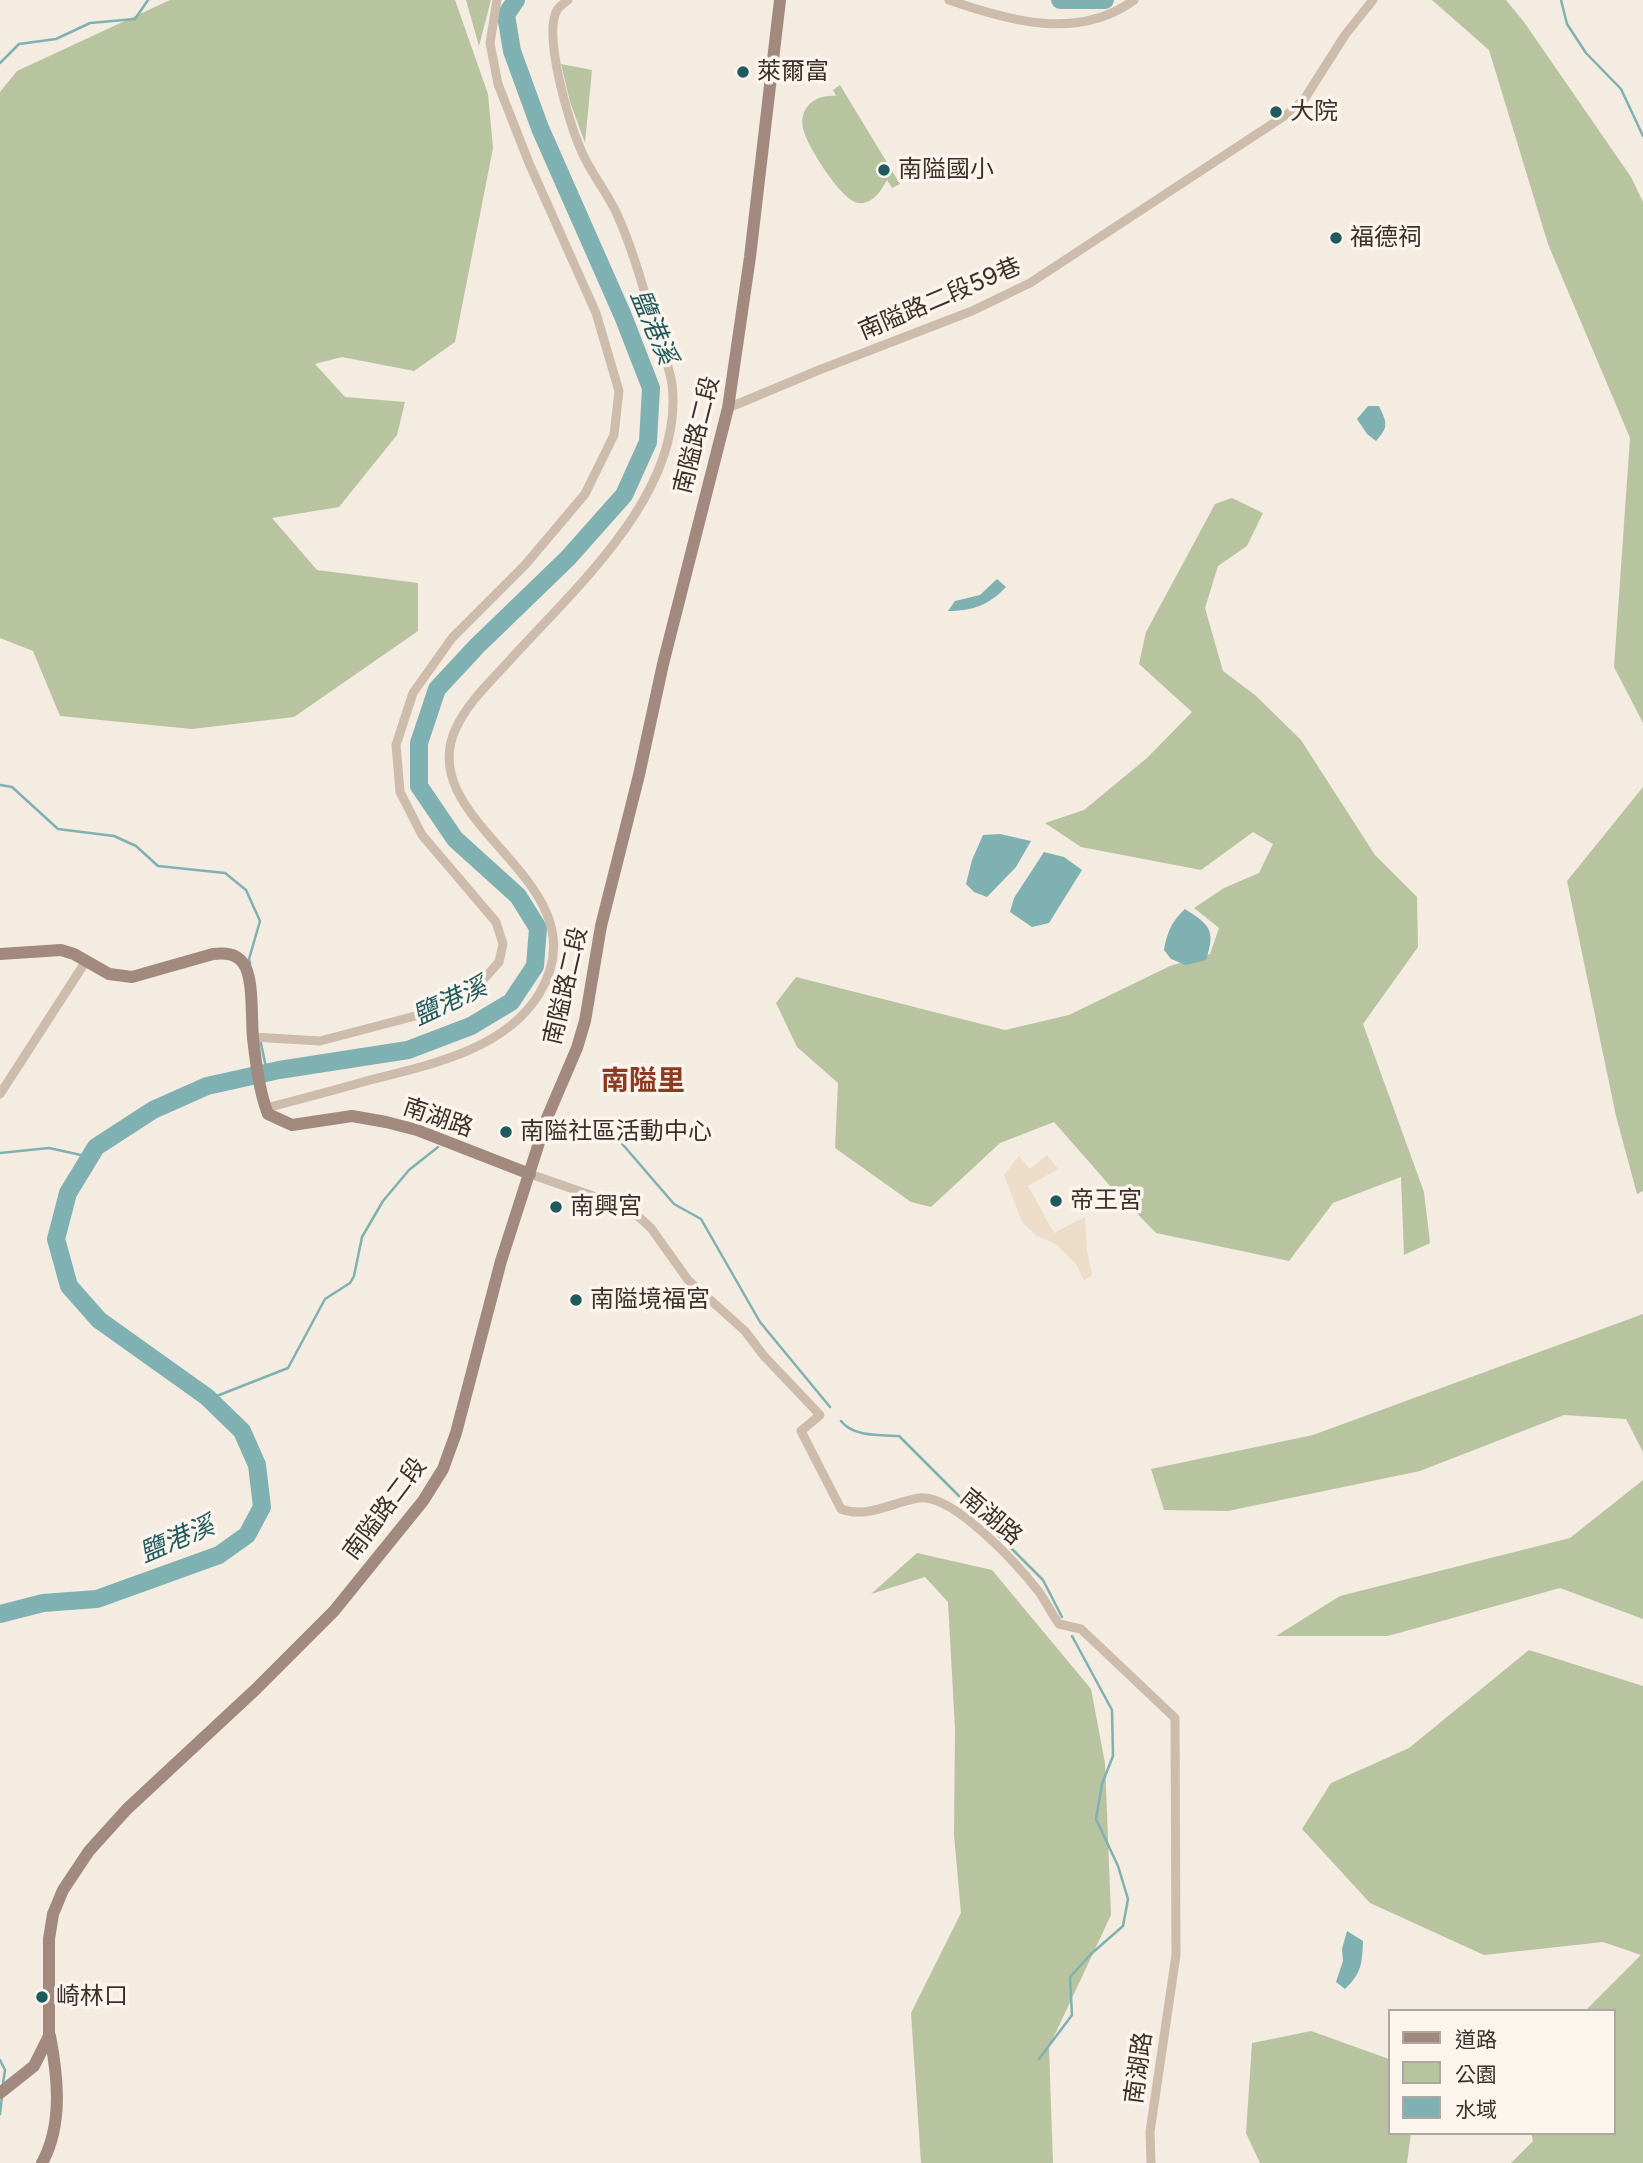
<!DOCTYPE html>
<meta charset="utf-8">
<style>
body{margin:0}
#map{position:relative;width:1643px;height:2163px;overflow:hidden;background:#f4ebe1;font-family:Inter,"Noto Sans TC",sans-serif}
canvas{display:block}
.legend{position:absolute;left:1388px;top:2009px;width:228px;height:126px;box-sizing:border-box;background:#fbf5ee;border:2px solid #aea6a0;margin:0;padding:9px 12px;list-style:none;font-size:21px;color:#3b302b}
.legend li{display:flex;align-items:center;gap:14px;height:35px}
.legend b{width:35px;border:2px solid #aea6a0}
</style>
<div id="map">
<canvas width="1643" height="2163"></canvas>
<ul class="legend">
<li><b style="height:9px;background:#a18a7d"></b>道路</li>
<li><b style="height:19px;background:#b8c4a0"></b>公園</li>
<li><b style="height:19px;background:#7fb0b2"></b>水域</li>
</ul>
</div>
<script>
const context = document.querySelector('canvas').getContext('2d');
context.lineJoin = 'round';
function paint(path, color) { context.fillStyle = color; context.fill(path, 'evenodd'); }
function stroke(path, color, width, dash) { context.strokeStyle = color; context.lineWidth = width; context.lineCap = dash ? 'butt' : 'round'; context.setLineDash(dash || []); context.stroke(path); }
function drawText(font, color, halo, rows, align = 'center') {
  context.font = font + ' Inter,"Noto Sans TC",sans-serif'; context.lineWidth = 7; context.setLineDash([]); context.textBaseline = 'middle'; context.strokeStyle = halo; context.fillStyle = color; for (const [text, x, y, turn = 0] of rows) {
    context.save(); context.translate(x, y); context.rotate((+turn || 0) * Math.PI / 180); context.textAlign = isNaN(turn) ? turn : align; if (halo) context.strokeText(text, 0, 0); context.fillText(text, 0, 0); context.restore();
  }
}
paint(new Path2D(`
 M170 0H455L488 94 493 148 455 342 414 371 342 357 315 364 345 397 405 402 397 435 339 507 272 518 317 570 418 583V631L294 717 192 729 60 716 33 651 0 638V92L17 71Z
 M466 0H491L479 46Z
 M1432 0H1506L1524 22 1631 177 1643 202V723L1614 667 1630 438 1548 244 1489 50Z
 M561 64 592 70 585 143 570 102Z
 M840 85 900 184 892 188 887 180C881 191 873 204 859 203 842 202 809 148 804 132 797 109 814 94 836 96L833 90Z
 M1232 498 1263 513 1247 546 1218 566 1205 608 1223 671 1255 695 1301 740 1375 855 1417 897 1418 947 1363 1024 1424 1192 1430 1243 1404 1255 1401 1177 1333 1203 1289 1261 1156 1233 1111 1187 1054 1122 1000 1143 931 1207 911 1202 835 1148 838 1083 797 1047 776 1003 796 977 1005 1030 1069 1015 1170 966 1210 954 1219 928 1194 908 1224 888 1259 873 1273 844 1253 832 1201 870 1081 847 1045 823 1084 810 1147 758 1192 712 1139 664 1146 632 1215 504Z
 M1643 787V1191L1637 1194 1616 1116 1567 881Z
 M1643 1314V1452L1626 1419 1564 1415 1420 1471 1228 1511 1164 1510 1151 1469 1313 1435Z
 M1643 1480V1619L1560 1588 1388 1636H1276L1340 1596 1570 1538Z
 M917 1553 992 1570 1091 1689 1105 1763 1111 1915 1049 2047 1053 2163H921L911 2013 961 1913 954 1835 955 1729 948 1602 925 1577 871 1594Z
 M1529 1650 1643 1686V2163H1511L1533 2141 1531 2133H1613V2011H1585L1641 1955 1603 1942 1484 1955 1370 1903 1302 1829 1331 1783 1409 1748Z
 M1311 2031 1389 2059V2133H1411L1407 2163H1260L1246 2133 1252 2043Z`), '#b8c4a0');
paint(new Path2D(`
 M1047 1155 1058 1169 1028 1186 1054 1233 1085 1217 1087 1251 1092 1275 1084 1280 1076 1264 1056 1244 1037 1236 1022 1222 1004 1175 1019 1156 1030 1169Z`), '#ecdcc8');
paint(new Path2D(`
 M1368 406H1379C1387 423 1389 427 1376 441L1367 434 1357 419Z
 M997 579 1006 587C989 605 973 611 948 611L955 601 980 595Z
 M1000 834 1031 841 1016 867 987 897 974 892 966 884 972 860 983 835Z
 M1044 852 1064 857 1082 870 1049 923 1032 927 1010 912 1014 898Z
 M1185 909C1210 925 1216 930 1206 960L1186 965 1171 959 1164 950C1167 932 1172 921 1185 909Z
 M1347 1931 1363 1941C1362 1963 1362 1973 1345 1989L1336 1982 1343 1961 1342 1949Z`), '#7fb0b2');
stroke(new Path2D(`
 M1561 0 1567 24 1586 53 1621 89 1643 136
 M0 63 19 44 56 39 90 23 135 19 148 0
 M0 785 12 787 58 829 114 836 136 846 158 866 225 873 246 890 260 921 249 959 250 963
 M260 1039 267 1072
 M590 1126 618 1139 674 1204 701 1219 760 1322 830 1407
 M0 1153 49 1148 90 1157
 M209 1399 288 1368 325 1299 350 1283 354 1276 362 1237 383 1201 409 1170 438 1147
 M841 1421C853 1437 881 1435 899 1436L1043 1580 1062 1617
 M1039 2059 1072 2015 1070 1977 1091 1954 1123 1926 1128 1899 1118 1866 1096 1819 1102 1784 1113 1756 1112 1710 1072 1636
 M0 2060 5 2070 3 2083
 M0 2114 2 2096`), '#7fb0b2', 2.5);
stroke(new Path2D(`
 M1060 0H1105
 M0 1614 43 1603 97 1599 219 1555 247 1535 262 1507 257 1465 242 1431 207 1397 99 1320 69 1286 56 1239 68 1193 96 1147 153 1110 207 1086 279 1070 408 1050 471 1026 511 1002 535 966 538 928 518 896 455 839 419 786V743L437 689 477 646 568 558 624 495 648 442 651 388 623 316 540 128 512 51 506 15 516 0`), '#7fb0b2', 18);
stroke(new Path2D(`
 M949 0C1009 21 1078 41 1134 0
 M728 408 819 370 972 311 1030 283 1292 111 1305 98 1345 35 1373 0
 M253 1037 320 1041 438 1010 483 980 499 962 503 944 496 922 422 835 400 792 396 745 413 693 452 638 525 565 585 494 614 435 619 391 596 313 529 163 498 84 490 43 497 0
 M0 1094 86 961
 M266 1108C301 1099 335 1090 370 1080 429 1065 505 1050 539 994 608 881 410 825 456 728 468 702 491 681 510 660 576 587 685 492 672 384 669 365 661 346 655 328 644 290 633 249 616 212 606 191 590 172 581 150 569 124 543 35 557 10 560 6 564 3 568 0
 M530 1174 622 1206 640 1218 651 1228 688 1280 745 1331 764 1356 820 1415 801 1431 841 1509C867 1519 893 1502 919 1498 953 1493 1019 1566 1039 1592 1046 1602 1052 1614 1059 1624L1081 1629 1175 1718 1176 1955 1150 2132 1151 2163`), '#cdbbac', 9);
stroke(new Path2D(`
 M0 954 61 950 74 954 109 974 132 977 213 954C225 953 236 953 243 963 254 976 251 1020 253 1038 256 1063 259 1091 268 1114L292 1125 352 1116 386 1122 417 1130 530 1174
 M0 2093 34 2066 49 2036V1939L53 1914 63 1890 89 1851 127 1809 256 1689 334 1611 423 1501 443 1469 456 1433 501 1261 547 1118 577 1048 585 1021 601 926 639 775 663 664 728 408 750 257 780 0
 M42 2163C63 2125 58 2077 50 2036`), '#a18a7d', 12);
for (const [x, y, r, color] of [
 [743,72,7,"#1f5a5e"],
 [1276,112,7,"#1f5a5e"],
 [884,170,7,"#1f5a5e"],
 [1336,238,7,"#1f5a5e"],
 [506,1132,7,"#1f5a5e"],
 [1056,1201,7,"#1f5a5e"],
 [556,1207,7,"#1f5a5e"],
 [576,1300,7,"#1f5a5e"],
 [42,1997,7,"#1f5a5e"]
]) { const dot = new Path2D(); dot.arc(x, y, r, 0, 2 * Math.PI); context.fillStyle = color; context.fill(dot); stroke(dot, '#fbf5ee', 2.5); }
drawText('24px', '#3b302b', '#fbf5ee', [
 ["萊爾富",757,72],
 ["大院",1290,112],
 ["南隘國小",898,170],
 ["福德祠",1350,238],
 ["南隘社區活動中心",520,1132],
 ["帝王宮",1070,1201],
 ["南興宮",570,1207],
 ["南隘境福宮",590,1300],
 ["崎林口",56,1997]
], 'left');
drawText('24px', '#3b302b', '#fbf5ee', [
 ["南隘路二段59巷",940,299,-23],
 ["南隘路二段",697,435,-76],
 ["南隘路二段",566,986,-77],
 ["南湖路",438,1118,19],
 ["南隘路二段",385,1509,-53],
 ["南湖路",991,1517,40],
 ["南湖路",1139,2068,-82]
]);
drawText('italic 26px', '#1f5a5e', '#fbf5ee', [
 ["鹽港溪",653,327,67],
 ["鹽港溪",450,1002,-25],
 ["鹽港溪",177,1540,-23]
]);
drawText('bold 28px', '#8c3b22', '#fbf5ee', [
 ["南隘里",643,1082]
]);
</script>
